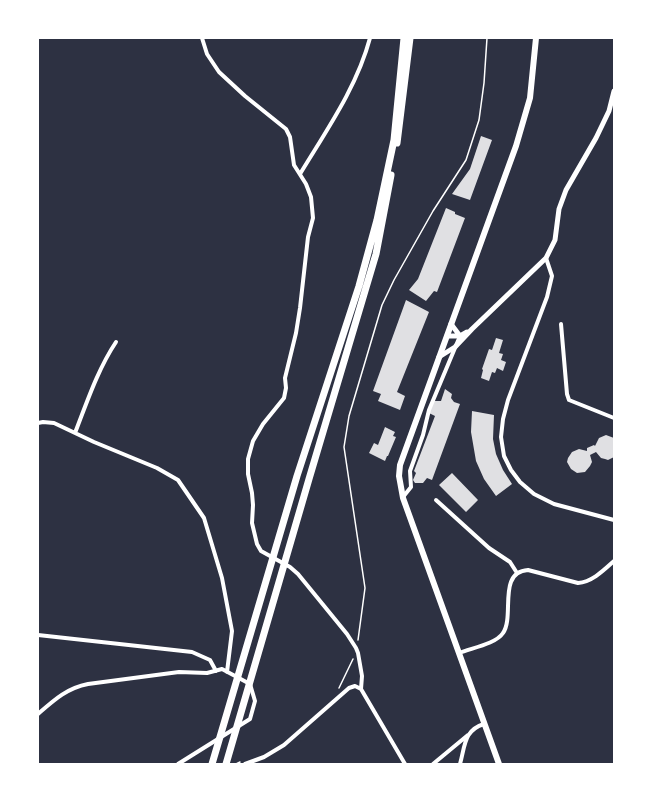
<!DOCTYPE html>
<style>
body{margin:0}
#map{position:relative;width:652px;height:802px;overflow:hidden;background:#2d3142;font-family:"Roboto Condensed",sans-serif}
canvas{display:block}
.frame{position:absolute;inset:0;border:39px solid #fff;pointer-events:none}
</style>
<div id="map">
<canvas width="652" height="802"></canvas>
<div class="frame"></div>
</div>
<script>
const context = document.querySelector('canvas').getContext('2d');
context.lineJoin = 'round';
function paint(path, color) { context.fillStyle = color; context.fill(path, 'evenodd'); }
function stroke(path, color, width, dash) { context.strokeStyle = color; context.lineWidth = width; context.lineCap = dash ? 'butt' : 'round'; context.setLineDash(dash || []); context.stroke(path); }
paint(new Path2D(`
 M481 136 492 140 470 200 452 194 470 169Z
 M446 208 455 212V214L465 218 437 292 434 291 426 301 409 290 418 279Z
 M406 300 429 312 397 392 405 396 400 410 378 401 381 394 373 391Z
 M496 338 503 340 499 353 503 354 501 360 506 362 503 371 497 368 495 373 492 372 489 381 481 378 483 370 482 369 489 349 492 350Z
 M445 389 452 394 451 398 454 402 460 404 432 480 427 478 423 483H415L413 480 416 473 414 471 435 416 429 413 434 401H441Z
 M472 411 494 415 493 439 496 454 503 470 512 484 496 496 484 479 476 461 471 432Z
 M385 427 395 432 393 436 396 437 388 456H387L385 461 369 453 374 443 378 445Z
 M606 435 614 438V457L608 460 605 459 601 458 596 452 590 455 592 462 590 466 585 472 577 473 571 469 567 462 568 458 572 452 579 449 587 451V448L594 445 595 446 599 438Z
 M452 473 478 500 466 512 439 485Z`), '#e0e0e3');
stroke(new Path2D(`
 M358 640 365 588 344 447 349 416 382 305 394 280 433 211 466 160 479 120 484 83 487 38
 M339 688 353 659
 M236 764 240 762`), '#fff', 1.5);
stroke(new Path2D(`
 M202 38 207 54 219 72 245 96 286 129 290 137 294 165 306 184 311 197 313 218 308 237 300 308 296 333 285 378 286 388 284 398 263 424 253 441 248 459V474L252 493 253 505 252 523 257 544 261 551 290 567 298 574 347 634 356 648 358 653 362 676 361 689
 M300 174C326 131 357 87 370 38
 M546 258 552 276 547 297 508 400 503 419 501 437 504 456 511 470 520 482 534 494 554 504 614 520
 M561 324 567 394 569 400 614 418
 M38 423 43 422 54 423 94 442 157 468 178 480 204 518 222 578 232 631 227 672
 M75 433C87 402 98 369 116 342
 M403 497 411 487 410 471 423 435 429 410 460 336
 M436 500 489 548 510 562 517 573
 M38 635 192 652 210 660 216 671
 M459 653C471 648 496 644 503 633 515 616 497 572 528 570L578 583C592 582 604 570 614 561
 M38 714C54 700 67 688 88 684L179 672 207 673 222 669 250 684 255 701 250 719 178 764
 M245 764 264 757 284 745 349 688 355 686 361 689 405 764
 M433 764 468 735
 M460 764C465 746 464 730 484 724`), '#fff', 4);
stroke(new Path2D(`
 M451 324 460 336
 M447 336H460L467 332
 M439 357 455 347 472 329 546 258 555 240 559 209 566 190 596 138 609 111 614 91`), '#fff', 5);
stroke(new Path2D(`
 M499 764 403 498 399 476 400 465 516 146 530 98 536 38`), '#fff', 6);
stroke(new Path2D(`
 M397 143 410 38
 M212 764 297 476 359 286 377 220 394 140 404 38
 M226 764 309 479 376 254 391 175`), '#fff', 7);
</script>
